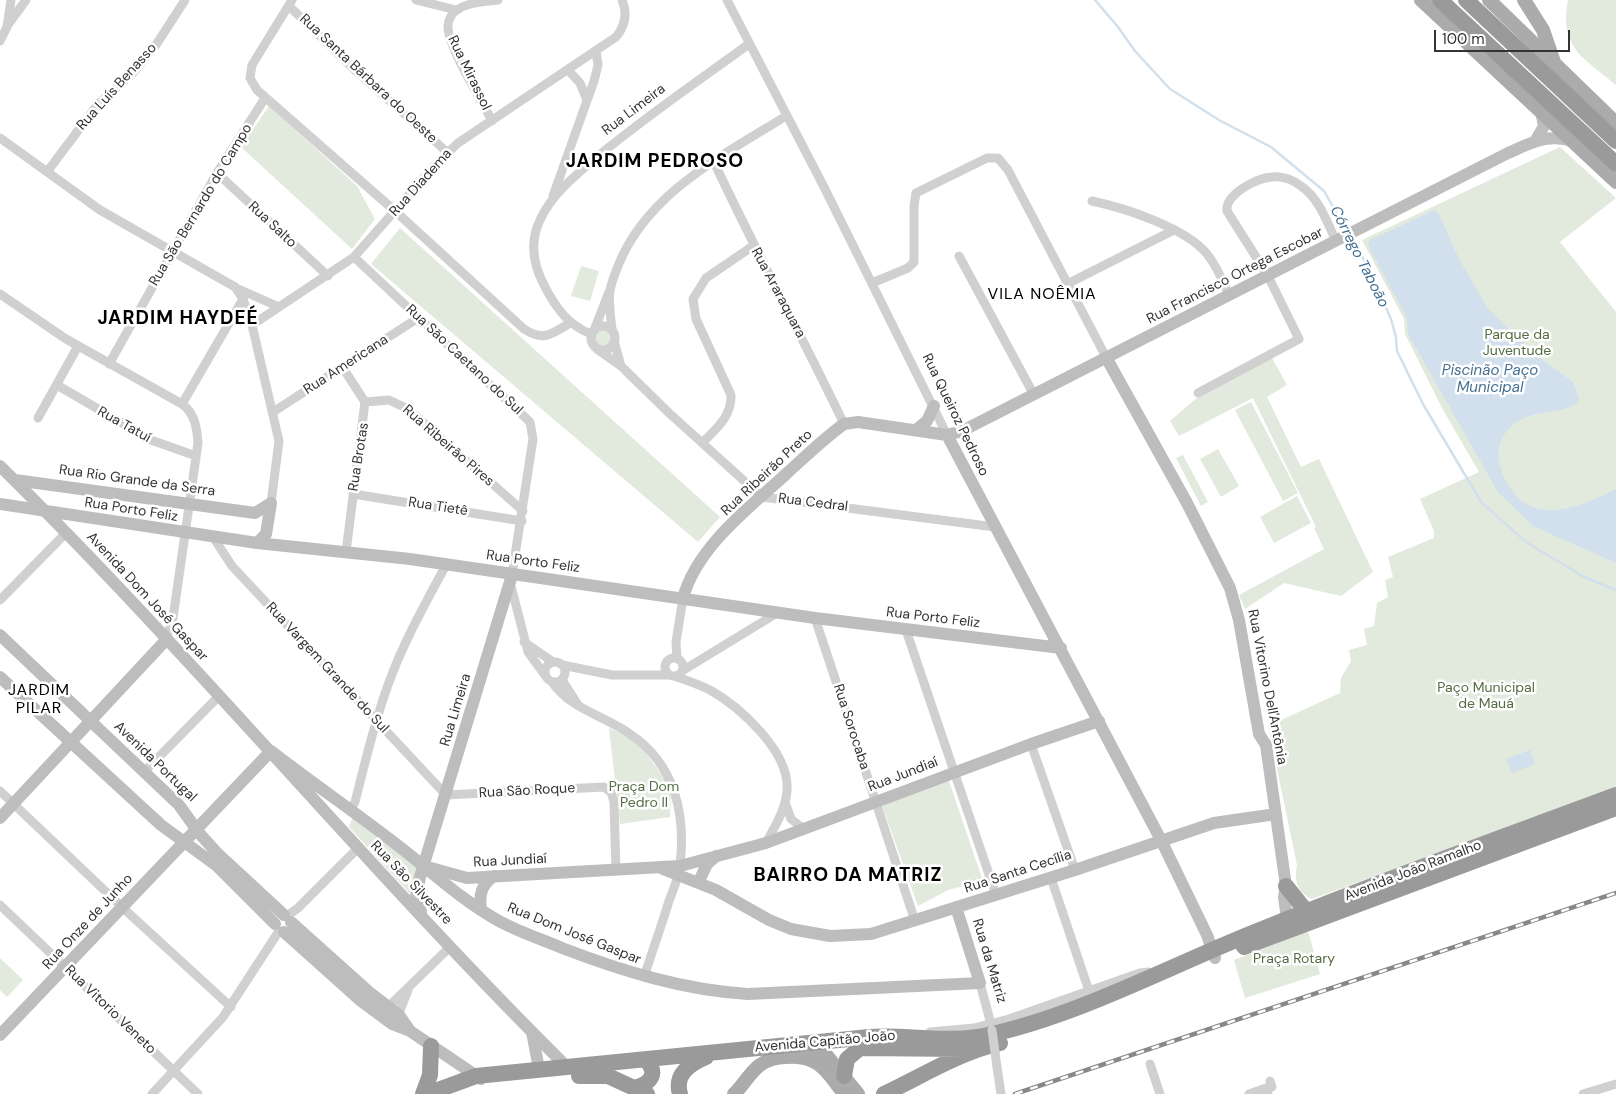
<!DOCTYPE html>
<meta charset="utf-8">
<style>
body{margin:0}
#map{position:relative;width:1616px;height:1094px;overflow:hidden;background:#fff;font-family:"DM Sans",sans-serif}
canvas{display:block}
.scale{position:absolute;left:1434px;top:30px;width:136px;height:22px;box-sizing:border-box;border:2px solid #333;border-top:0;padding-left:6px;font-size:15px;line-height:18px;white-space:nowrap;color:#333;-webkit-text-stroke:4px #fff;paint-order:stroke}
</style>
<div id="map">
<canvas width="1616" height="1094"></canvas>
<div class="scale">100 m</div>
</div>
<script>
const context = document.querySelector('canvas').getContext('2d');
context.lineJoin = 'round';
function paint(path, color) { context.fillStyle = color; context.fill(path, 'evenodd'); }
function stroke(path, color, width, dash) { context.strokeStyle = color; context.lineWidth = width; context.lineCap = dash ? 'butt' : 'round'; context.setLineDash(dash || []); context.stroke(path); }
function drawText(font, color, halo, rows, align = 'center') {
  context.font = font + ' "DM Sans",sans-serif'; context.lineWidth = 5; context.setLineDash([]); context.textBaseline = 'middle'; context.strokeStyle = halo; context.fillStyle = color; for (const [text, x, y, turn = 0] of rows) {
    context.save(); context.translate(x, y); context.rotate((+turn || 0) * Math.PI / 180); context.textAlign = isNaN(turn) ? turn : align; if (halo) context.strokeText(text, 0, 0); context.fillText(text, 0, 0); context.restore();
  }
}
paint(new Path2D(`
 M1568 0H1616V85C1583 57 1559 48 1568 0Z
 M269 106 357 186 375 219 352 249 241 147Z
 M1560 147 1616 198 1560 242 1616 312V788L1312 899C1297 892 1294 880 1297 865L1268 726 1340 693 1341 678 1351 661 1349 650 1367 645 1364 629 1374 626 1377 603 1388 597 1385 580 1393 577 1388 557 1434 538V531L1420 499 1479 472 1442 408 1405 334 1404 319 1362 240Z
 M400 228 720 517 698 542 371 264Z
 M581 266 599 271 590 301 571 296Z
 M592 338a11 11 0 1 1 22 0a11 11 0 1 1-22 0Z
 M1272 358 1287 385 1267 397 1301 467 1319 459 1373 572 1341 596 1284 583 1245 609 1239 595 1324 549 1314 528 1316 527 1253 398 1179 436 1170 421 1199 396Z
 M1251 402 1298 493 1283 501 1235 410Z
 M1218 449 1239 486 1221 497 1200 459Z
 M1183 455 1208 502 1201 506 1176 458Z
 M1297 496 1311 523 1274 543 1260 517Z
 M609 728 637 741 671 787 670 817 620 824Z
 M948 778 983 881 948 890 918 906 881 803Z
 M353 817 420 868 413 897 349 827Z
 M1308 931 1320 974 1245 998 1234 960Z
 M0 958 23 980 7 997 0 990Z`), '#e2e9dd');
paint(new Path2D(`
 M1434 210 1439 214 1459 259 1488 309 1536 355 1573 382 1579 399C1569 419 1525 403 1504 435 1496 447 1498 462 1503 475 1527 530 1576 509 1616 489V563L1533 526 1498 492 1408 334 1407 318 1368 245 1370 240Z
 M1530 750 1535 764 1512 773 1506 759Z`), '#d1e0ec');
stroke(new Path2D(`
 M1095 0 1118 27 1135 51 1170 89 1219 120 1271 147 1324 191 1347 231
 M1351 238 1366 263 1391 319 1396 337 1397 351 1423 404 1481 502 1526 542 1584 577 1616 590`), '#d1e0ec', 2.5);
stroke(new Path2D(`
 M292 0 252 65 250 78 257 90 395 211 524 329C544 342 551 334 570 323
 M416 0 456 10
 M727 0 825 189 947 435
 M289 6 356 71 447 152
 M7 26 26 0
 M0 41 7 27 11 0
 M568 70 580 83 587 100
 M492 121C482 101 447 46 448 26 448 20 452 13 457 10 468 2 485 2 498 0
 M0 138 100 210 235 287 243 299 252 325 279 441 271 503
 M714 162C755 250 802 336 844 424
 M47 172 98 104 133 73 156 45 185 0
 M217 173 328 276
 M553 196 594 81 598 65 596 51
 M1092 201C1125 208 1186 228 1207 254 1217 266 1223 282 1229 295
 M959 256 1034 395
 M354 257 530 422 533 439 512 575
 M872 283 908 268 914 262V206L916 193 987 158H998L1008 170 1107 359
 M1067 284 1172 231
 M236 288 277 306
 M0 294 66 339 182 404C195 413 197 429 198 443L173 618 166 640
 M252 325 354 257 436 164 458 143 616 37C625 26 628 14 622 0
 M591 338a12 12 0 1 1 24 0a12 12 0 1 1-24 0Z
 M595 328 609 292
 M612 329C611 317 608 303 610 291 611 283 615 274 618 266 647 193 722 156 786 116
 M591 334C568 325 556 308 545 287 533 265 529 241 541 218 553 193 576 175 597 157 645 117 698 81 749 44
 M614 341 621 366
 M597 349 621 366 669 413 762 497 995 527
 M109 364 217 173 265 98
 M343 368 365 402 346 552
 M57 385 151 440 196 456
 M1198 393 1299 339 1268 276 1227 211C1225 194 1257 178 1272 177 1283 176 1293 180 1301 186 1319 198 1327 222 1336 241
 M365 402 389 400 408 409 523 511
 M182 404 243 299
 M273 412 418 318
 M38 418 78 346
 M702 443C716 429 732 416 731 395L696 319 693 299 706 278 753 246
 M353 494 522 521
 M213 537 232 566 446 795 604 787 611 792 614 802 616 871
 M510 582 528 652 545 675
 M0 600 66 533
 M815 618 915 921
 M906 630 996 895
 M524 642 553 662
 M665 667a9 9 0 1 1 18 0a9 9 0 1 1-18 0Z
 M677 659 676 642 683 598
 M545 672a10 10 0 1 1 20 0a10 10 0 1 1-20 0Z
 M562 665 612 675H670
 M682 671 777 613
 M674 676C686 680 698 684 710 690 740 707 790 752 787 790 786 809 775 826 766 843
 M562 680 578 705
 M552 682C570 709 605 716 630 734 675 764 686 814 680 865 679 877 673 890 669 901 661 927 652 952 644 977
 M1031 744 1075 870
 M144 772 219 696
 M0 791 123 908 231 1007
 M785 802 791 819 804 829
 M351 809 355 802C365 763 374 723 388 685 403 643 425 604 446 565
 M1051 878 1089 991
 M0 905 198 1094
 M287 916 298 908 357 849
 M980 983 992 1028
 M385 1010 451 946
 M397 1018 408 990
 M930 1032 974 1028 1009 1019 1140 973 1148 972
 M1150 1064 1160 1094
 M997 1067 1001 1094
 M152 1094 223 1017 279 931
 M1249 1094 1266 1088
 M1268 1094 1266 1088 1272 1087 1270 1081
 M1583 1094 1616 1084`), '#d0d0d0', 9);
stroke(new Path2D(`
 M1536 140 1544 126 1541 111
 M1107 359 1187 503 1230 588 1239 620 1259 734 1266 745 1286 886 1284 897 1288 926
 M916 430 927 421 934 406
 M947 435 1161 840 1207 935 1215 958
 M0 466C196 659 371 873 567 1067
 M15 480 255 513 271 503
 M0 504 257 543 410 559 815 618 1061 648
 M257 543 266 534 271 503
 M683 598C697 547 748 509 785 475 804 458 823 439 844 424L858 422 947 435 962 431 1508 153C1531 143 1548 133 1573 141
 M0 635 179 805 199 833 218 854 284 915
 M0 677 161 825 217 866 275 924
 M271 751C312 783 355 812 396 844 430 870 461 900 499 921 519 932 541 939 562 948 622 971 683 990 748 994L980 983 956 907
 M0 818 166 640
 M431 868 467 878 680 866 766 843 1031 744 1099 721
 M663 869 716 890 769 920 791 929 830 936 871 934 1075 870 1214 823 1276 814
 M701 877 707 864 716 856
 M481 910C479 895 481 885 494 876
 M421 912 416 897 420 877 512 575
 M291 922 369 992 399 1015 410 1031
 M284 932 361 1001 392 1024 410 1031 481 1079
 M532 1032 539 1069
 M0 1035 271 751`), '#bdbdbd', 12);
stroke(new Path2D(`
 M1421 0 1616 182
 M1489 0 1616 123
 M1524 0 1543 30 1554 62
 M807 1043 827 1056 858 1094
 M734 1094C743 1086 750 1072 760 1065 768 1059 776 1057 786 1057 818 1054 827 1071 844 1094`), '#ababab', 14);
stroke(new Path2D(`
 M1466 0 1616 141
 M1286 886 1306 911
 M1244 947 1616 808
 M579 1076H608L647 1094
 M844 1076 847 1059 860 1048 963 1049
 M634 1088C650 1084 659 1074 646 1060
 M423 1094 430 1075 431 1046
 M427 1094 476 1076 869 1037C909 1034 949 1044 988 1035 1079 1015 1168 967 1255 932 1374 883 1495 840 1616 795
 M680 1094C674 1074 690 1064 706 1057
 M884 1094C922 1076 958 1053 1000 1043`), '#9a9a9a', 16);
const rail = new Path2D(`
 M1015 1094 1616 893`);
stroke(rail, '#888', 4.5);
stroke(rail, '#fff', 2.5, [8]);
stroke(new Path2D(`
 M992 1030 997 1067`), '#d0d0d0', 9);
stroke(new Path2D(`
 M1440 0 1616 164`), '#9a9a9a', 16);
drawText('14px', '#333', '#fff', [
 ["Rua Mirassol",469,73,64],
 ["Rua Santa Bárbara do Oeste",368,79,43],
 ["Rua Luís Benasso",117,87,-48],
 ["Rua Limeira",634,110,-37],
 ["Rua Diadema",421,183,-48],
 ["Rua São Bernardo do Campo",201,205,-59],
 ["Rua Salto",272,225,43],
 ["Rua Francisco Ortega Escobar",1235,276,-27],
 ["Rua Araraquara",778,293,62],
 ["Rua São Caetano do Sul",464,360,43],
 ["Rua Americana",346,365,-33],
 ["Rua Queiroz Pedroso",955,415,64],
 ["Rua Tatuí",124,425,29],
 ["Rua Ribeirão Pires",448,446,41],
 ["Rua Brotas",359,457,-81],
 ["Rua Ribeirão Preto",767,473,-43],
 ["Rua Rio Grande da Serra",137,481,8],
 ["Rua Cedral",813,503,7],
 ["Rua Tietê",438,507,9],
 ["Rua Porto Feliz",131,510,9],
 ["Rua Porto Feliz",533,562,8],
 ["Avenida Dom José Gaspar",147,597,47],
 ["Rua Porto Feliz",933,618,7],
 ["Rua Vargem Grande do Sul",327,668,47],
 ["Rua Vitorino Dell'Antônia",1267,687,79],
 ["Rua Limeira",456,710,-73],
 ["Rua Sorocaba",851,727,72],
 ["Avenida Portugal",155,762,44],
 ["Rua Jundiaí",903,775,-21],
 ["Rua São Roque",527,791,-3],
 ["Rua Jundiaí",510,861,-3],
 ["Avenida João Ramalho",1413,871,-21],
 ["Rua Santa Cecília",1018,872,-18],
 ["Rua São Silvestre",411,883,46],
 ["Rua Onze de Junho",88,922,-47],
 ["Rua Dom José Gaspar",574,934,22],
 ["Rua da Matriz",989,961,73],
 ["Rua Vitorio Veneto",110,1010,44],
 ["Avenida Capitão João",825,1042,-5]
]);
drawText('14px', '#546c42', '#fff', [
 ["Parque da",1517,335],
 ["Juventude",1517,351],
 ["Paço Municipal",1486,688],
 ["de Mauá",1486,704],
 ["Praça Dom",644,787],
 ["Pedro II",644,803],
 ["Praça Rotary",1294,959]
]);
drawText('italic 15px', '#457091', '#fff', [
 ["Córrego Taboão",1359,257,63],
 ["Piscinão Paço",1490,371],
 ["Municipal",1490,388]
]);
context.letterSpacing = '1px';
drawText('16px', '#000', '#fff', [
 ["VILA NOÊMIA",1042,295],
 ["JARDIM",39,691],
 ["PILAR",39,709]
]);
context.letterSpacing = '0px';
context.letterSpacing = '1px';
drawText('bold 19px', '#000', '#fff', [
 ["JARDIM PEDROSO",655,162],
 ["JARDIM HAYDEÉ",178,319],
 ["BAIRRO DA MATRIZ",848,876]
]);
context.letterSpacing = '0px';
</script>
